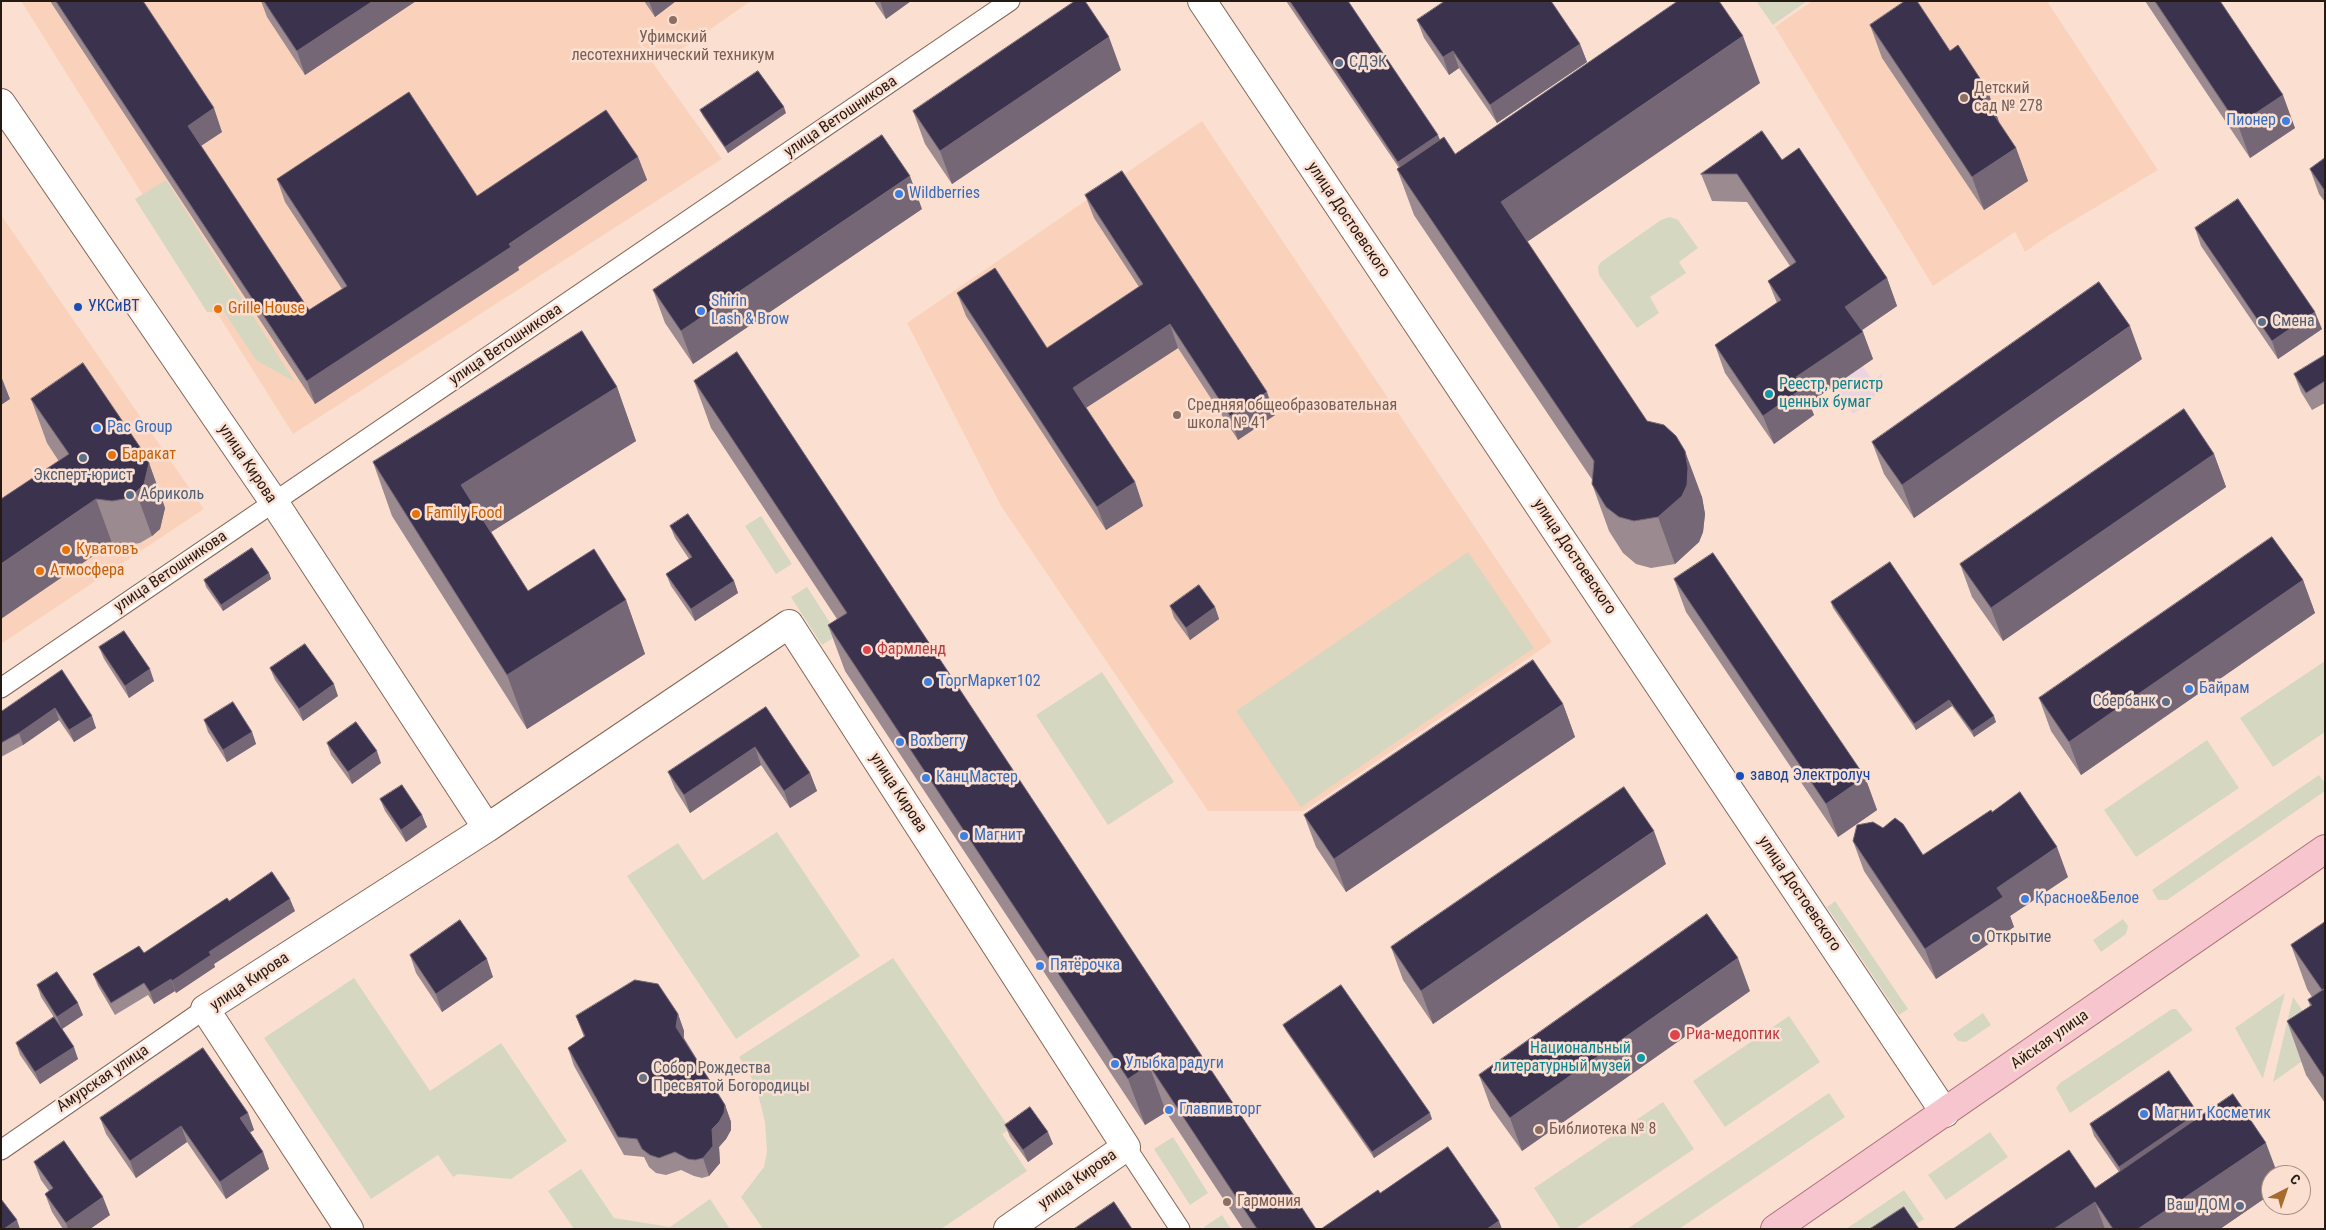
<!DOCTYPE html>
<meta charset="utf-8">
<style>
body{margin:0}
#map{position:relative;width:2326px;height:1230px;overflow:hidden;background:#fbe0d2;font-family:"Roboto Condensed",sans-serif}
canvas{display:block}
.frame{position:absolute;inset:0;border:2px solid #251913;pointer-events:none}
.north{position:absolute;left:2261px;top:1165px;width:50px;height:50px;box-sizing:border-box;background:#fbe0d2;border:1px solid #a59086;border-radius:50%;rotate:41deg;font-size:14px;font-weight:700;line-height:20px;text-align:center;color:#251913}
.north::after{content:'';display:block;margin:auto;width:18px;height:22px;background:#a76b2d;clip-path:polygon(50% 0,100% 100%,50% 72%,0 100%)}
</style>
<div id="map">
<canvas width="2326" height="1230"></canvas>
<div class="frame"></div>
<div class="north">С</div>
</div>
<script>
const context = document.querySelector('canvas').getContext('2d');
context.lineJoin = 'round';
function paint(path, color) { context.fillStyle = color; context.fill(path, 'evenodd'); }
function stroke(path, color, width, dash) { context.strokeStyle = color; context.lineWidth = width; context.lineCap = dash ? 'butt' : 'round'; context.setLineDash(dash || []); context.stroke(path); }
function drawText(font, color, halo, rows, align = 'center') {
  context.font = font + ' "Roboto Condensed",sans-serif'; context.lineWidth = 5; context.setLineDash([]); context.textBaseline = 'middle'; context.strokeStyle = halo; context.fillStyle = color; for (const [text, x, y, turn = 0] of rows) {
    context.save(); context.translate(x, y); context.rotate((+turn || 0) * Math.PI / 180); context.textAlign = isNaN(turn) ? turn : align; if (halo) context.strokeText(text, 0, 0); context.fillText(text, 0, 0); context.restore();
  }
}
paint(new Path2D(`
 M1852 352 1873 380 1883 373 1873 401 1853 414 1824 371Z`), '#ecd5e1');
paint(new Path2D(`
 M21 1H751L663 62 637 41 722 159 293 434Z
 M1812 1H2047L2158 170 2046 237 2025 252 2015 232 1933 286 1775 27Z
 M1202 121 1552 642 1304 811H1208L1001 506 907 323Z
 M1 215 204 509 1 644Z`), '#fad2bc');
paint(new Path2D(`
 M1756 1H1807L1773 25Z
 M166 180 295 382 256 360 224 312H207L135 199Z
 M1670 217 1678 220 1698 248 1679 262 1686 273 1650 297 1659 313 1637 328 1599 275 1598 267 1601 262 1661 220Z
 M761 516 792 564 776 574 745 526Z
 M1468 552 1534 648 1301 807 1236 711Z
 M807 587 838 635 822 645 791 597Z
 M2325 661V732L2273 767 2240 718Z
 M1102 672 1174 782 1108 825 1036 715Z
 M2207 740 2239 788 2136 857 2104 810Z
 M2319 775 2325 783V791L2167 900H2158L2152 890Z
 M777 832 860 956 736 1039 627 876 678 843 703 880Z
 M1835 901 1908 1009 1899 1015 1827 907Z
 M2123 919 2128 926 2126 934 2101 952 2093 940Z
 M893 958 1010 1129 1002 1134 1027 1171 941 1229H763L741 1197 764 1167 767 1152 765 1122 756 1086 739 1057Z
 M354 978 430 1091 501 1043 567 1141 511 1179 458 1174 453 1177 438 1155 371 1199 264 1038Z
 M2285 993 2263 1078V1079L2235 1028Z
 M2293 997 2325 1042V1045L2273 1082Z
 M2172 1009H2176L2193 1030 2070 1113 2056 1088 2060 1083Z
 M1983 1013 1991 1025 1966 1042 1958 1041 1953 1034Z
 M1789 1016 1820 1062 1725 1127 1693 1081Z
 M1829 1093 1845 1117 1679 1229H1627Z
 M1663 1102 1694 1149 1575 1229H1561L1534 1188Z
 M1990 1132 2008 1157 1946 1200 1928 1175Z
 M1173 1137 1208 1193 1190 1205 1154 1149Z
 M581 1169 614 1218 670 1227 710 1199 730 1229H574L548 1191Z
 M1904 1190 1924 1219 1908 1229H1846Z
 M1222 1215 1231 1229H1205L1204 1227Z`), '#d5d7c1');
const street = new Path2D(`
 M1 688 1010 1
 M1126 1147 1180 1229
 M1 1150 205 1009`);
const secondary = new Path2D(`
 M1202 1 1945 1113
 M1 103 274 502 487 828
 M349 1229 205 1009 487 828 789 624 1126 1147 1008 1229`);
const primary = new Path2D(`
 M1775 1229 2325 849`);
stroke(street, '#836657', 21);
stroke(secondary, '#836657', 30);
stroke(primary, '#aa7078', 30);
stroke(street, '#fff', 19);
stroke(secondary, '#fff', 28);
stroke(primary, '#f7c5ce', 28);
paint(new Path2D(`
 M50 1H143L222 132 201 146 309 310 342 289 285 202 277 179 477 196 638 157 647 180 518 267 519 270 315 404Z
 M261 1H416L305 75 267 17Z
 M644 1H676L655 17Z
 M874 1H911L886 19Z
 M1286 1H1348L1440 140 1455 154 1760 83 1527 242 1647 421 1702 497 1705 514 1703 532 1699 542 1675 564 1651 568 1636 564 1623 553 1609 531 1592 484 1593 481 1414 215 1397 169 1399 168Z
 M2145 1H2220L2295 128 2250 158Z
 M1417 20 1580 44 1587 62 1497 123 1459 68 1449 75 1424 38Z
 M1870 25 1950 51 1987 89 1999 122 2016 148 2028 181 1984 210 1882 58Z
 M1121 70 952 184 925 144 913 111Z
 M700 110 786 113 728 153 703 116Z
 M2325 158V202L2319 194 2310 169Z
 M1782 160 1887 278 1897 306 1862 330 1873 359 1809 403 1814 415 1774 444 1725 373 1715 345 1777 303 1768 281 1790 266 1747 202 1712 201 1701 174Z
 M1085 195 1275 415 1238 440 1178 348 1086 408 1135 482 1143 506 1106 530 966 316 957 293 1047 348 1139 287 1094 218Z
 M922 209 693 364 665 323 653 290Z
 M2195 228 2322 329 2278 359 2201 246Z
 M2325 355V403L2312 410 2301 392 2294 374Z
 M2142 359 1914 518 1884 474 1872 442Z
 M694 381 1316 1229H1243L1166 1112 1145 1125 845 671 828 625 837 619 711 428Z
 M617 387 636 441 491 532 528 591 626 600 645 654 527 729 392 516 373 462Z
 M31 399 142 450 145 457 149 463 165 508 160 529 152 536 140 543 128 545 112 543 47 443Z
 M2214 454 2226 487 2003 641 1972 597 1960 564Z
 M670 526 734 581 738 593 695 621 671 586 666 574 689 559 675 538Z
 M269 573 271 579 223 611 206 587 204 580Z
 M1674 579 1865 777 1877 810 1838 837 1686 612Z
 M2303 580 2315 613 2081 775 2051 731 2039 698Z
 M1831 602 1996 722 1974 737 1952 706 1916 730 1833 608Z
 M1170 606 1215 607 1219 619 1190 640 1174 618Z
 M99 647 154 681 129 698 104 659Z
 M270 668 338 696 303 721 275 680Z
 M62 670 96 728 74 742 59 720 23 745 1 757V712Z
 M1563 704 1575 737 1346 892 1316 847 1304 815Z
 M766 707 810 773 817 791 790 808 761 765 690 813 675 789 668 772Z
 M204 720 252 732 256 744 227 762 208 732Z
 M327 743 381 763 352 784 331 755Z
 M380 799 422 815 427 827 406 842 385 811Z
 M1992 812 2068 877 2010 916 2014 927 1936 979 1864 871 1853 841 1923 855Z
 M1666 864 1433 1024 1403 980 1391 947Z
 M229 901 295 911 214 964 215 967 176 993 175 991 154 1004 148 995 115 1015 98 986 93 974 144 953Z
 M2325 922V1103L2306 1075 2287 1021 2310 1006 2308 1000 2312 997 2307 989 2291 945Z
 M410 955 493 977 442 1012 416 973Z
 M37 985 83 1015 62 1029 78 1059 40 1084 20 1055 16 1043 57 1022 41 997Z
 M1750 991 1522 1151 1491 1108 1479 1075Z
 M678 1014 684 1031V1038L725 1105 731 1122V1130L726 1139 719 1147 720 1163 709 1176 702 1178 694 1176 681 1170 666 1175 656 1173 649 1167 644 1157 624 1155 574 1066 568 1048 584 1037 576 1016Z
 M1283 1025 1432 1119 1374 1158 1286 1031Z
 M248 1113 254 1130 250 1132 263 1152 269 1169 226 1199 187 1142 136 1178 106 1134 100 1118Z
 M2200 1117 2271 1175V1194L2220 1229H1953L2095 1188 2119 1172 2094 1136 2090 1124Z
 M1005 1125 1053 1144 1028 1162 1010 1137Z
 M34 1162 110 1215 90 1229H63L52 1212 45 1194 49 1191 41 1180Z`), '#9b8a90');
paint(new Path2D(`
 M373 1H416L305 75 297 51Z
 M649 1H676L655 17Z
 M880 1H911L886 19Z
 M1743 36 1760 83 1518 248 1501 202Z
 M1109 37 1121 70 952 184 940 151Z
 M1580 44 1587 62 1497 123 1490 105Z
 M1453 51 1459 68 1449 75 1443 57Z
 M1987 89 1999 122 1991 127 1980 94Z
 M2283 95 2295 128 2250 158 2238 125Z
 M784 107 786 113 728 153 725 147Z
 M214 108 222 132 196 149 188 126Z
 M1438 135 1443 147 1403 174 1398 162Z
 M2016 148 2028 181 1984 210 1972 177Z
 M638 157 647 180 518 267 519 270 315 404 307 381Z
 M910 176 922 209 693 364 681 331Z
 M1887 278 1897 306 1855 335 1845 307Z
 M2315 312 2322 329 2278 359 2272 341Z
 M1170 324 1178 348 1081 411 1073 388Z
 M2130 326 2142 359 1914 518 1902 485Z
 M1863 332 1873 359 1809 403 1814 415 1774 444 1763 416 1796 377Z
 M1 376 10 399 1 405Z
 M617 387 636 441 480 539 461 485Z
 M1267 392 1275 415 1238 440 1230 416Z
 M142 450 148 467 149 463 165 508 160 529 152 536 136 492 140 451Z
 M1685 451 1702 497 1705 514 1703 532 1699 542 1675 564 1658 517Z
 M2214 454 2226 487 2003 641 1991 608Z
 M1135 482 1143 506 1106 530 1097 507Z
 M96 499 112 543 1 619V564Z
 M269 573 271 579 223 611 221 605Z
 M2303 580 2315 613 2081 775 2069 742Z
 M734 581 738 593 695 621 691 609Z
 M626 600 645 654 527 729 507 675Z
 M1215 607 1219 619 1190 640 1186 628Z
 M150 669 154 681 129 698 125 686Z
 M334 684 338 696 303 721 299 709Z
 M1949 700 1952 706 1916 730 1914 724Z
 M1563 704 1575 737 1346 892 1334 859Z
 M55 708 59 720 23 745 19 733Z
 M92 716 96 728 74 742 69 730Z
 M1994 716 1996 722 1974 737 1972 731Z
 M252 732 256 744 227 762 223 750Z
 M755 747 761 765 690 813 684 795Z
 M377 751 381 763 352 784 348 772Z
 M810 773 817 791 790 808 784 791Z
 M1865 777 1877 810 1838 837 1826 804Z
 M422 815 427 827 406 842 401 830Z
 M1654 831 1666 864 1433 1024 1421 991Z
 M2057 847 2068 877 2010 916 2014 927 1936 979 1925 949 1997 888Z
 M290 899 295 911 214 964 215 967 176 993 172 981 209 952Z
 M1738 958 1750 991 1522 1151 1510 1118Z
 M487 959 493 977 442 1012 436 994Z
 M171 979 175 991 154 1004 150 992Z
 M78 1003 83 1015 62 1029 57 1017Z
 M678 1014 684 1031 683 1045 676 1027Z
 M74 1047 78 1059 40 1084 35 1072Z
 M1149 1065 1166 1112 1145 1125 1128 1079Z
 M725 1105 731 1122V1130L726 1139 719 1147 720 1163 709 1176 703 1158 712 1129Z
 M248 1113 254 1130 246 1135 240 1118Z
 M1430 1113 1432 1119 1374 1158 1372 1152Z
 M2198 1113 2202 1125 2124 1179 2119 1167Z
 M181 1126 187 1142 136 1178 130 1161Z
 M1048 1132 1053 1144 1028 1162 1023 1150Z
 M2266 1143 2278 1175H2271V1194L2220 1229H2138Z
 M263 1152 269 1169 226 1199 220 1182Z
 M103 1197 110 1215 90 1229H68L66 1223Z
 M2095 1202 2105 1229H2054Z
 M17 1220 20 1229H4Z
 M1499 1221 1502 1229H1487Z`), '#756775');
const building = new Path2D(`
 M56 1H143L214 108 188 126 309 310 347 286 277 179 409 92 477 196 606 110 638 157 509 244 511 247 307 381Z
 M264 1H373L297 51Z
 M1075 1H1085L1109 37 940 151 913 111Z
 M1290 1H1348L1438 135 1398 162Z
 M1445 1H1551L1580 44 1490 105 1453 51 1443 57 1417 20Z
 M1678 1H1719L1743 36 1501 202 1647 421 1664 425 1676 436 1685 451 1688 468 1687 485 1682 496 1658 517 1634 521 1619 517 1606 507 1592 484 1594 461 1397 169 1444 137 1455 154Z
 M1905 1H1917L1950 51 1958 45 1987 89 1980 94 2016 148 1972 177 1870 25Z
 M2155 1H2220L2283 95 2238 125Z
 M758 71 784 107 725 147 700 110Z
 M1762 131 1782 160 1799 148 1887 278 1845 307 1863 332 1796 377 1803 388 1763 416 1715 345 1781 300 1768 281 1796 262 1737 174H1701Z
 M882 135 910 176 681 331 653 290Z
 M2325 158V191L2310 169Z
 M1122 171 1267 392 1230 416 1170 324 1073 388 1135 482 1097 507 957 293 995 268 1047 348 1143 284 1085 195Z
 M2238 199 2315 312 2272 341 2195 228Z
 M2099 282 2130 326 1902 485 1872 442Z
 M582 331 617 387 461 485 528 591 594 549 626 600 507 675 373 462Z
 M737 352 1316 1229H1257L1149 1065 1128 1079 828 625 847 613 694 381Z
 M2325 355V381L2306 393 2294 374Z
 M83 363 142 450 140 451 149 463 144 484 136 492 124 499 112 501 96 499 1 564V499L69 454 31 399Z
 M2184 409 2214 454 1991 608 1960 564Z
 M688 514 734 581 691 609 666 574 692 557 670 526Z
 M2272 537 2303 580 2069 742 2039 698Z
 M252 548 269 573 221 605 204 580Z
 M1713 553 1865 777 1826 804 1674 579Z
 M1890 562 1994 716 1972 731 1949 700 1914 724 1831 602Z
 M1199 585 1215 607 1186 628 1170 606Z
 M124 631 150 669 125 686 99 647Z
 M305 644 334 684 299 709 270 668Z
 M1533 660 1563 704 1334 859 1304 815Z
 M62 670 92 716 69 730 55 708 19 733 1 743V712Z
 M233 702 252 732 223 750 204 720Z
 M766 707 810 773 784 791 755 747 684 795 668 772Z
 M356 722 377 751 348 772 327 743Z
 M402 785 422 815 401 830 380 799Z
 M1624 787 1654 831 1421 991 1391 947Z
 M2020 792 2057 847 1997 888 2003 897 1925 949 1853 841 1857 825 1873 822 1883 828 1895 818 1903 824 1923 855 1991 810 1992 812Z
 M272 872 290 899 209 952 211 955 172 981 171 979 150 992 144 983 111 1003 93 974 139 946 144 953 227 898 229 901Z
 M1707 914 1738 958 1510 1118 1479 1075Z
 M460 920 487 959 436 994 410 955Z
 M2325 922V989L2322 990 2291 945Z
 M57 972 78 1003 57 1017 37 985Z
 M635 980 658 984 678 1014 676 1027 725 1105 724 1113 719 1122 712 1129 713 1146 703 1158 695 1160 688 1159 675 1152 659 1158 650 1155 642 1149 637 1139 618 1137 568 1048 585 1036 576 1016Z
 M1341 985 1430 1113 1372 1152 1283 1025Z
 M2324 989H2325V1079L2287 1021 2312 1005 2308 1000Z
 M54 1017 74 1047 35 1072 16 1043Z
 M203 1048 248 1113 240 1118 263 1152 220 1182 181 1126 130 1161 100 1118Z
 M2169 1071 2198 1113 2119 1167 2090 1124Z
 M2233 1094 2266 1143 2138 1229H2113L2095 1202 2054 1229H1953L2069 1150 2095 1188Z
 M1030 1107 1048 1132 1023 1150 1005 1125Z
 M64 1141 103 1197 66 1223 45 1194 53 1188 34 1162Z
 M1448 1147 1499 1221 1487 1229H1321L1378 1190 1380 1193Z
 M1 1199 17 1220 4 1229H1Z
 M1114 1202 1132 1229H1074Z
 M1904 1207 1919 1229H1870Z`);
paint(building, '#3b334d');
stroke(building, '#756775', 1);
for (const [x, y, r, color] of [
 [673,20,5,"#8d6e63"],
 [1339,63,5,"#5c6f8a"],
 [1964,98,5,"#8d6e63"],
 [2286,121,5,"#3f7fe0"],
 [899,194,5,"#3f7fe0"],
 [78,307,5,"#1a4fb4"],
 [218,309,5,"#e8710a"],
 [701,311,5,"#3f7fe0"],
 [2262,322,5,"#5c6f8a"],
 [1769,394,5,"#0f9aa8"],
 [1177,415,5,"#8d6e63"],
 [97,428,5,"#3f7fe0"],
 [112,455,5,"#e8710a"],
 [83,458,5,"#5c6f8a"],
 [130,495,5,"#5c6f8a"],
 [416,514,5,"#e8710a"],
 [66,550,5,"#e8710a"],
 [40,571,5,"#e8710a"],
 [867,650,5,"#e0444e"],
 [928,682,5,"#3f7fe0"],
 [2189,689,5,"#3f7fe0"],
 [2166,702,5,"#5c6f8a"],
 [900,742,5,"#3f7fe0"],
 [1740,776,5,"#1a4fb4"],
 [926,778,5,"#3f7fe0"],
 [964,836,5,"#3f7fe0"],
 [2025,899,5,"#3f7fe0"],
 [1976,938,5,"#5c6f8a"],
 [1040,966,5,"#3f7fe0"],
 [1675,1035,6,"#e0444e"],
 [1641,1058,5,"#0f9aa8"],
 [1115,1064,5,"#3f7fe0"],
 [643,1078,5,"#6b7280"],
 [1169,1110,5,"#3f7fe0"],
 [2144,1114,5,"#3f7fe0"],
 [1539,1130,5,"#8d6e63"],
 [1227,1202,5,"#8d6e63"],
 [2240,1206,5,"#5c6f8a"]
]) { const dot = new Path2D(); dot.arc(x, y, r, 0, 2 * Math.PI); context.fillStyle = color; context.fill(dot); stroke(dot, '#fbe0d2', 2); }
drawText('16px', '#785e54', '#fbe0d2', [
 ["Уфимский",673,38,"center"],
 ["лесотехнихнический техникум",673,56,"center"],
 ["Детский",1974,89],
 ["сад № 278",1974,107],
 ["Средняя общеобразовательная",1187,406],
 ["школа № 41",1187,424],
 ["Библиотека № 8",1549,1130],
 ["Гармония",1237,1202]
], 'left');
drawText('16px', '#4e5e75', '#fbe0d2', [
 ["СДЭК",1349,63],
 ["Смена",2272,322],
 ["Эксперт-юрист",83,476,"center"],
 ["Абриколь",140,495],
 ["Сбербанк",2156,702,"right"],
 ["Открытие",1986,938],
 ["Ваш ДОМ",2230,1206,"right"]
], 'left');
drawText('16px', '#251913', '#fbe0d2', [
 ["улица Ветошникова",841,117,-34],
 ["улица Достоевского",1348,220,56],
 ["улица Ветошникова",506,345,-34],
 ["улица Кирова",247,464,56],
 ["улица Достоевского",1574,557,56],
 ["улица Ветошникова",171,572,-34],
 ["улица Кирова",898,793,57],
 ["улица Достоевского",1799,894,56],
 ["улица Кирова",250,982,-34],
 ["Айская улица",2050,1040,-35],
 ["Амурская улица",103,1079,-34],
 ["улица Кирова",1078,1180,-35]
]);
drawText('16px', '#366cbe', '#fbe0d2', [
 ["Пионер",2276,121,"right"],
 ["Wildberries",909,194],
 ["Shirin",711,302],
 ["Lash & Brow",711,320],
 ["Pac Group",107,428],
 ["ТоргМаркет102",938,682],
 ["Байрам",2199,689],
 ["Boxberry",910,742],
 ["КанцМастер",936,778],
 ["Магнит",974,836],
 ["Красное&Белое",2035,899],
 ["Пятёрочка",1050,966],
 ["Улыбка радуги",1125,1064],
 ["Главпивторг",1179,1110],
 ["Магнит Косметик",2154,1114]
], 'left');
drawText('16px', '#164399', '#fbe0d2', [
 ["УКСиВТ",88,307],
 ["завод Электролуч",1750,776]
], 'left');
drawText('16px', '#c56008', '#fbe0d2', [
 ["Grille House",228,309],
 ["Баракат",122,455],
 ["Family Food",426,514],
 ["Куватовъ",76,550],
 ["Атмосфера",50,571]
], 'left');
drawText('16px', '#0d838f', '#fbe0d2', [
 ["Реестр, регистр",1779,385],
 ["ценных бумаг",1779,403],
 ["Национальный",1631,1049,"right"],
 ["литературный музей",1631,1067,"right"]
], 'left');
drawText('16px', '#be3a42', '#fbe0d2', [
 ["Фармленд",877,650],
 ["Риа-медоптик",1686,1035]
], 'left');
drawText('16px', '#5b616d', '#fbe0d2', [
 ["Собор Рождества",653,1069],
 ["Пресвятой Богородицы",653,1087]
], 'left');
</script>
